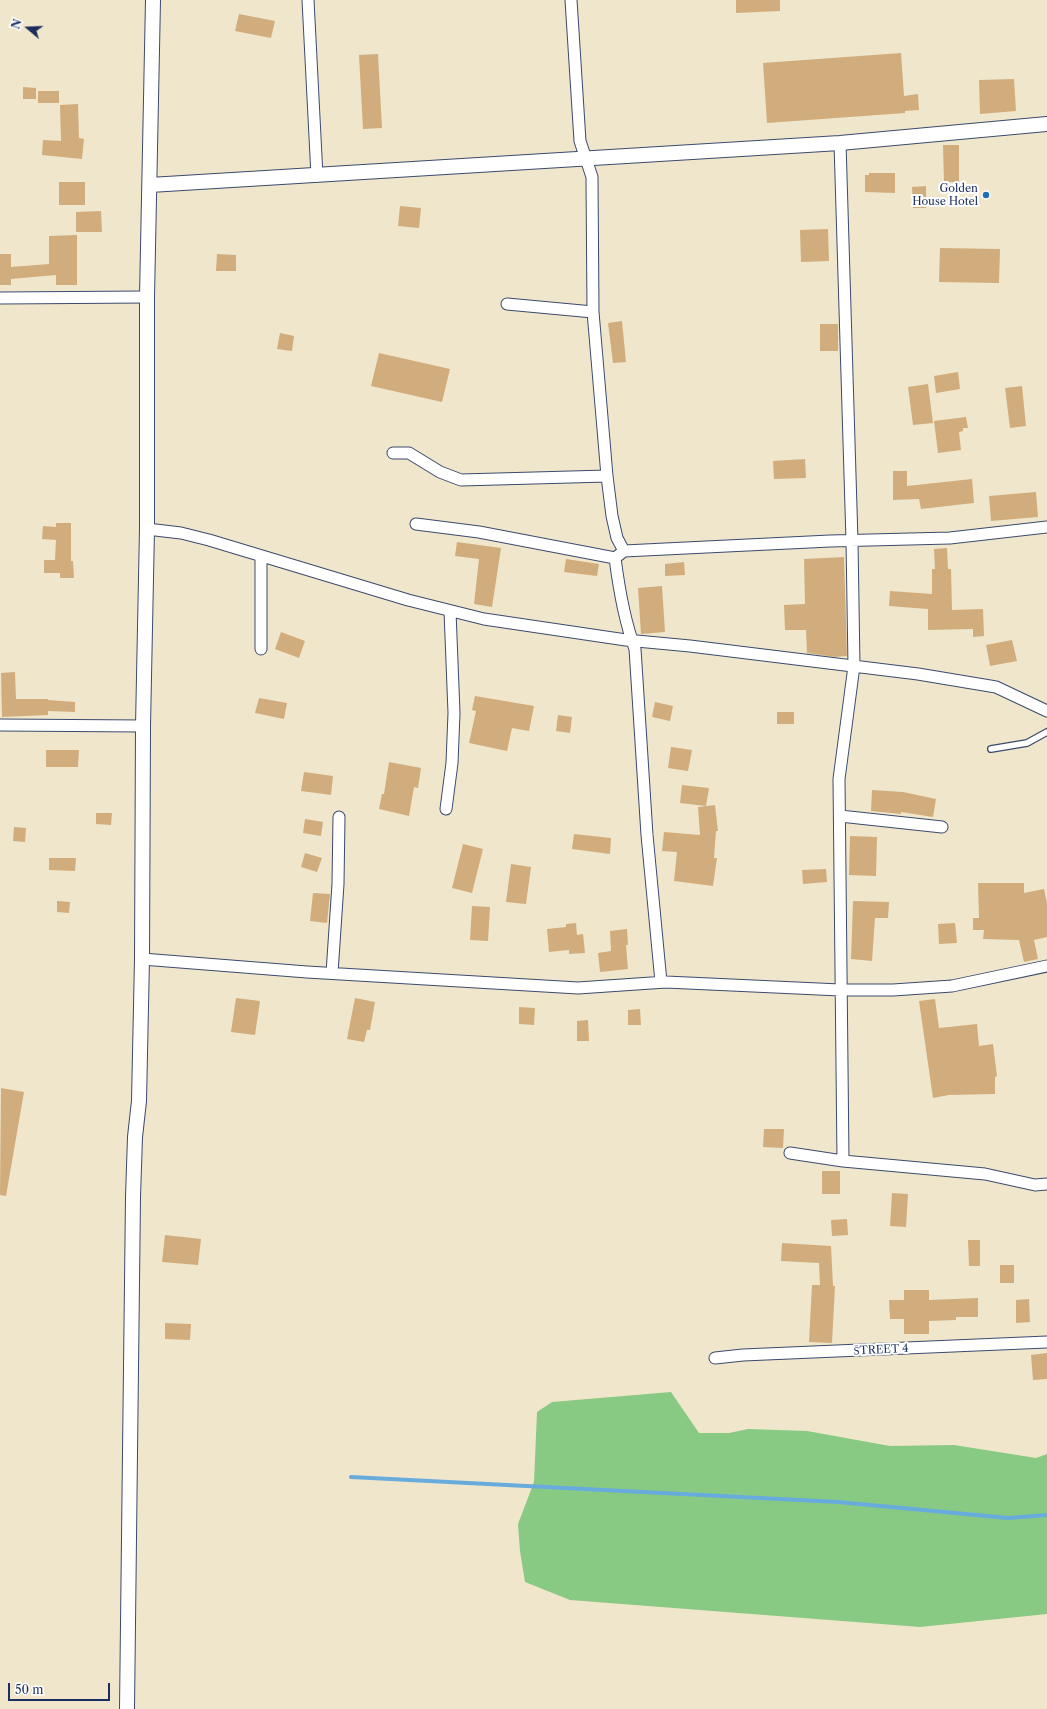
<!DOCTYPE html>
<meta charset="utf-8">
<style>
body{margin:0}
#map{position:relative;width:1047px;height:1709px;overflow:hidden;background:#f0e6cb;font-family:"Libre Caslon Text",serif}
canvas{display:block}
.north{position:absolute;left:8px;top:8px;width:40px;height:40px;-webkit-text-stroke:3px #fff;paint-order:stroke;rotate:289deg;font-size:11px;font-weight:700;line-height:16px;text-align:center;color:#1b2f5e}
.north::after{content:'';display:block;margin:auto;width:14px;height:18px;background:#1b2f5e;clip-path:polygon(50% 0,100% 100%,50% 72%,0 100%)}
.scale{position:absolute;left:8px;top:1683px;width:102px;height:18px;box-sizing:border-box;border:2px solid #1b2f5e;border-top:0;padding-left:5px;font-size:12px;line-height:14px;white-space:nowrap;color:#1b2f5e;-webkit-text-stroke:3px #fff;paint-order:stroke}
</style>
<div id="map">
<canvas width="1047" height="1709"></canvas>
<div class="north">N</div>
<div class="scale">50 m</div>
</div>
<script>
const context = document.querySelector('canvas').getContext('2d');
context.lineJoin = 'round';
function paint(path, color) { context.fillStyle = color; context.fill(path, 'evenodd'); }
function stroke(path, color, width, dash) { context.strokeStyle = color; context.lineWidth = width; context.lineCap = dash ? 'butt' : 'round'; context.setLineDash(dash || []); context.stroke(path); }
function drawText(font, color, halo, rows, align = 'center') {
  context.font = font + ' "Libre Caslon Text",serif'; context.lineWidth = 4; context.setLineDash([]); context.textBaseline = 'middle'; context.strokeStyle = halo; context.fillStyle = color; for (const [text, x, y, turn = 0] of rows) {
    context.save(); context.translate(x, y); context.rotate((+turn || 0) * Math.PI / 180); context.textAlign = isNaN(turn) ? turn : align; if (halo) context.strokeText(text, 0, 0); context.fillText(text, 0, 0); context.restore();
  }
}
paint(new Path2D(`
 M671 1392 699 1433H729L748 1429 807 1431 890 1446 954 1445 1036 1458 1047 1454V1614L920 1627 570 1600 525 1582 520 1551 518 1524 534 1482 537 1412 552 1402Z`), '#88ca83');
stroke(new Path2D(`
 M351 1477 838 1502 1008 1518 1047 1515`), '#68acde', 4);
paint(new Path2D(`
 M736 0H780V11L736 13Z
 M239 14 275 21 271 38 235 31Z
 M901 53 904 96 918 94 919 110 905 111V113L767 123 763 63Z
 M378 54 382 128 363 129 359 55Z
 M1014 79 1016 111 980 114 979 80Z
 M23 87 36 88V99H23Z
 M38 91H59V103H38Z
 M78 104 79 138 84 139 82 159 42 155 43 140 61 141 60 105Z
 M943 145H959V182H944Z
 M869 173H895V193L865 192V175H869Z
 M59 182H85V205H59Z
 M926 186V208H913L912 187Z
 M400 206 421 208 419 228 398 226Z
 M101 211 102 232H76V212Z
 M828 229 829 261 801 262 800 230Z
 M77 235V285H56V275L11 279V285H0V254H11V267L49 264V236Z
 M940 248 1000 249 999 283 939 282Z
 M217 254 236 255V271H216Z
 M622 321 626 362 613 363 608 323Z
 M820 324H838V351H820Z
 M280 333 294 336 292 351 277 349Z
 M379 353 450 369 442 402 371 386Z
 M958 372 960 389 936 393 934 376Z
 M928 384 933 423 913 425 908 387Z
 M1022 386 1026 426 1010 428 1005 388Z
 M966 417 968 428H963V431L959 432 961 450 938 453 934 421Z
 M805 459 806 478 774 479 773 461Z
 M893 471H907V486L972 479 974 503 921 509 919 499 893 500Z
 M1036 492 1038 517 991 521 989 496Z
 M56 523H71V561H73L74 578H60V573H44V560H55L56 540 42 539 43 526 56 527Z
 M457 542 501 548 492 607 474 604 479 559 455 556Z
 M947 548 948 569H951L952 610 983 609 984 636 973 637V629L928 630V609L889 606 890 591 932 594V569H935L934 549Z
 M844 557 847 656 835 657 807 653 806 630H785L784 605 805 604 804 559Z
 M566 559 599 564 597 576 564 572Z
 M684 562 685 575 665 576V564Z
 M662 586 665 632 641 634 638 588Z
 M281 632 305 641 299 658 275 649Z
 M1012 640 1017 661 990 666 986 645Z
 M15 672 16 699H48V700L75 702V712L48 711V715L2 717 1 673Z
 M475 696 534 706 529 731 512 728 507 751 469 743 476 711 472 710Z
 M259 698 287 703 284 719 255 713Z
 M655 702 673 706 670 721 652 717Z
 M777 712H794V724H777Z
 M558 715 572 717 570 733 556 731Z
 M671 747 692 750 688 771 668 768Z
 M46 750H79L78 767H46Z
 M389 762 421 768 418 788 414 787 409 816 379 809 382 794H384Z
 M304 772 333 776 331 795 301 791Z
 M682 785 709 788 706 806 680 803Z
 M872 790 903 792 936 799 933 817 901 812V814L871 811Z
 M715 805 718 831H716L714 858H717L713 886 674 881 677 852 662 851 664 832 700 835 698 807Z
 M96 813H112L111 825 96 824Z
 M305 819 323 822 321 836 303 833Z
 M14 827 26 828 25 842 13 841Z
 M574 834 611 838 610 854 572 849Z
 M850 836 877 837 876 876 849 875Z
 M463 844 483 849 472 893 452 888Z
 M305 853 322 858 317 872 301 867Z
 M49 858H76L75 871 49 870Z
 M511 864 531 867 526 904 506 902Z
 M826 869 827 882 803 884 802 870Z
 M978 883H1024V893L1044 889 1047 903V937L1034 940 1038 959 1024 962 1019 940 983 939 984 930H973V918H979Z
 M313 893 330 894 327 923 310 921Z
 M57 901 70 902 69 913 57 912Z
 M853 901 889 902 888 918H875L872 961 851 959Z
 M472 906 490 907 488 941 470 940Z
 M576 923 577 935 583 934 585 953 569 954V950L549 952 547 929 566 927V924Z
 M955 923 957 943 939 944 938 924Z
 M627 929 628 945H626L628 969 600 972 598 953 611 951 610 931Z
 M236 998 260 1001 255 1035 231 1032Z
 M355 998 375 1002 370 1030H367L364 1042 347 1039Z
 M935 999 939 1028 977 1024 979 1046 993 1044 997 1076 995 1077V1094L949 1095 933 1098 919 1001Z
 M519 1007 535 1008 534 1025 519 1024Z
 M640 1009 641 1025H628V1010Z
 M588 1020 589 1041H577V1021Z
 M1 1088 24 1092 6 1196 0 1195Z
 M764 1129H784L783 1148 763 1147Z
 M822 1171H840V1194H822Z
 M892 1193 908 1194 906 1227 890 1226Z
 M847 1219 848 1235 832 1236 831 1220Z
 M165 1235 201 1239 198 1265 162 1262Z
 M968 1240H980V1266H969Z
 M782 1243 831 1246 833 1286H835L832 1343 809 1342 812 1285H820L819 1263 781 1261Z
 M1000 1265H1014V1283H1000Z
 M904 1290H929V1300L978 1298V1317H956V1320L929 1321V1334H904V1319H890L889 1300H904Z
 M1029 1299 1030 1322 1016 1323V1300Z
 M165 1323 191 1324 190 1340 165 1339Z
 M1047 1353V1379L1033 1380 1031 1355Z`), '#d1ad7d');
const service = new Path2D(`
 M991 749 1027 743 1047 732`);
const minor = new Path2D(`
 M308 0 317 176
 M571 0 580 141 592 177 593 312 607 476 612 516 617 538 624 551 615 558C619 589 624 620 635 649L647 835 661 982
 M840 143 852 541 854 666 839 779 843 1161
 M0 298 147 297
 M507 304 593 312
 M393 453H409L440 472 461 480 607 476
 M416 524 479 532 615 558
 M147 529 181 533 209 540 408 600 484 619 626 640 690 646 918 674 996 687 1047 711
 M624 551 830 541 950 538 1047 527
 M261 556V649
 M0 725 143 726
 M446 809 452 763 454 713 450 611
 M840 816 942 827
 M142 959 307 972 578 988 666 982 840 990H893L952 986 1047 966
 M332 973 338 884 339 817
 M790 1153 843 1161 985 1174 1035 1185 1047 1184
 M715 1358 743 1355 1047 1342`);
const tertiary = new Path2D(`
 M150 185 840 143 1047 124
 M127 1709 133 1197 135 1137 139 1101 142 959 143 726 147 529V297L153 0`);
stroke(service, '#3b4a6e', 8);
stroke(minor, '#3b4a6e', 13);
stroke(tertiary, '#3b4a6e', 16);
stroke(service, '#fff', 5.5);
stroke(minor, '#fff', 11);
stroke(tertiary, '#fff', 14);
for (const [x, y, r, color] of [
 [986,195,4,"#1f6fb2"]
]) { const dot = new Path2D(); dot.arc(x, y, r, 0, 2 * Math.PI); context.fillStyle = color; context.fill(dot); stroke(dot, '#fff', 1.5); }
drawText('11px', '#1b2f5e', '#fff', [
 ["Golden",978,189],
 ["House Hotel",978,202]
], 'right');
drawText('11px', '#1b2f5e', '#fff', [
 ["S̄TREET 4",881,1350,-3]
]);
</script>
